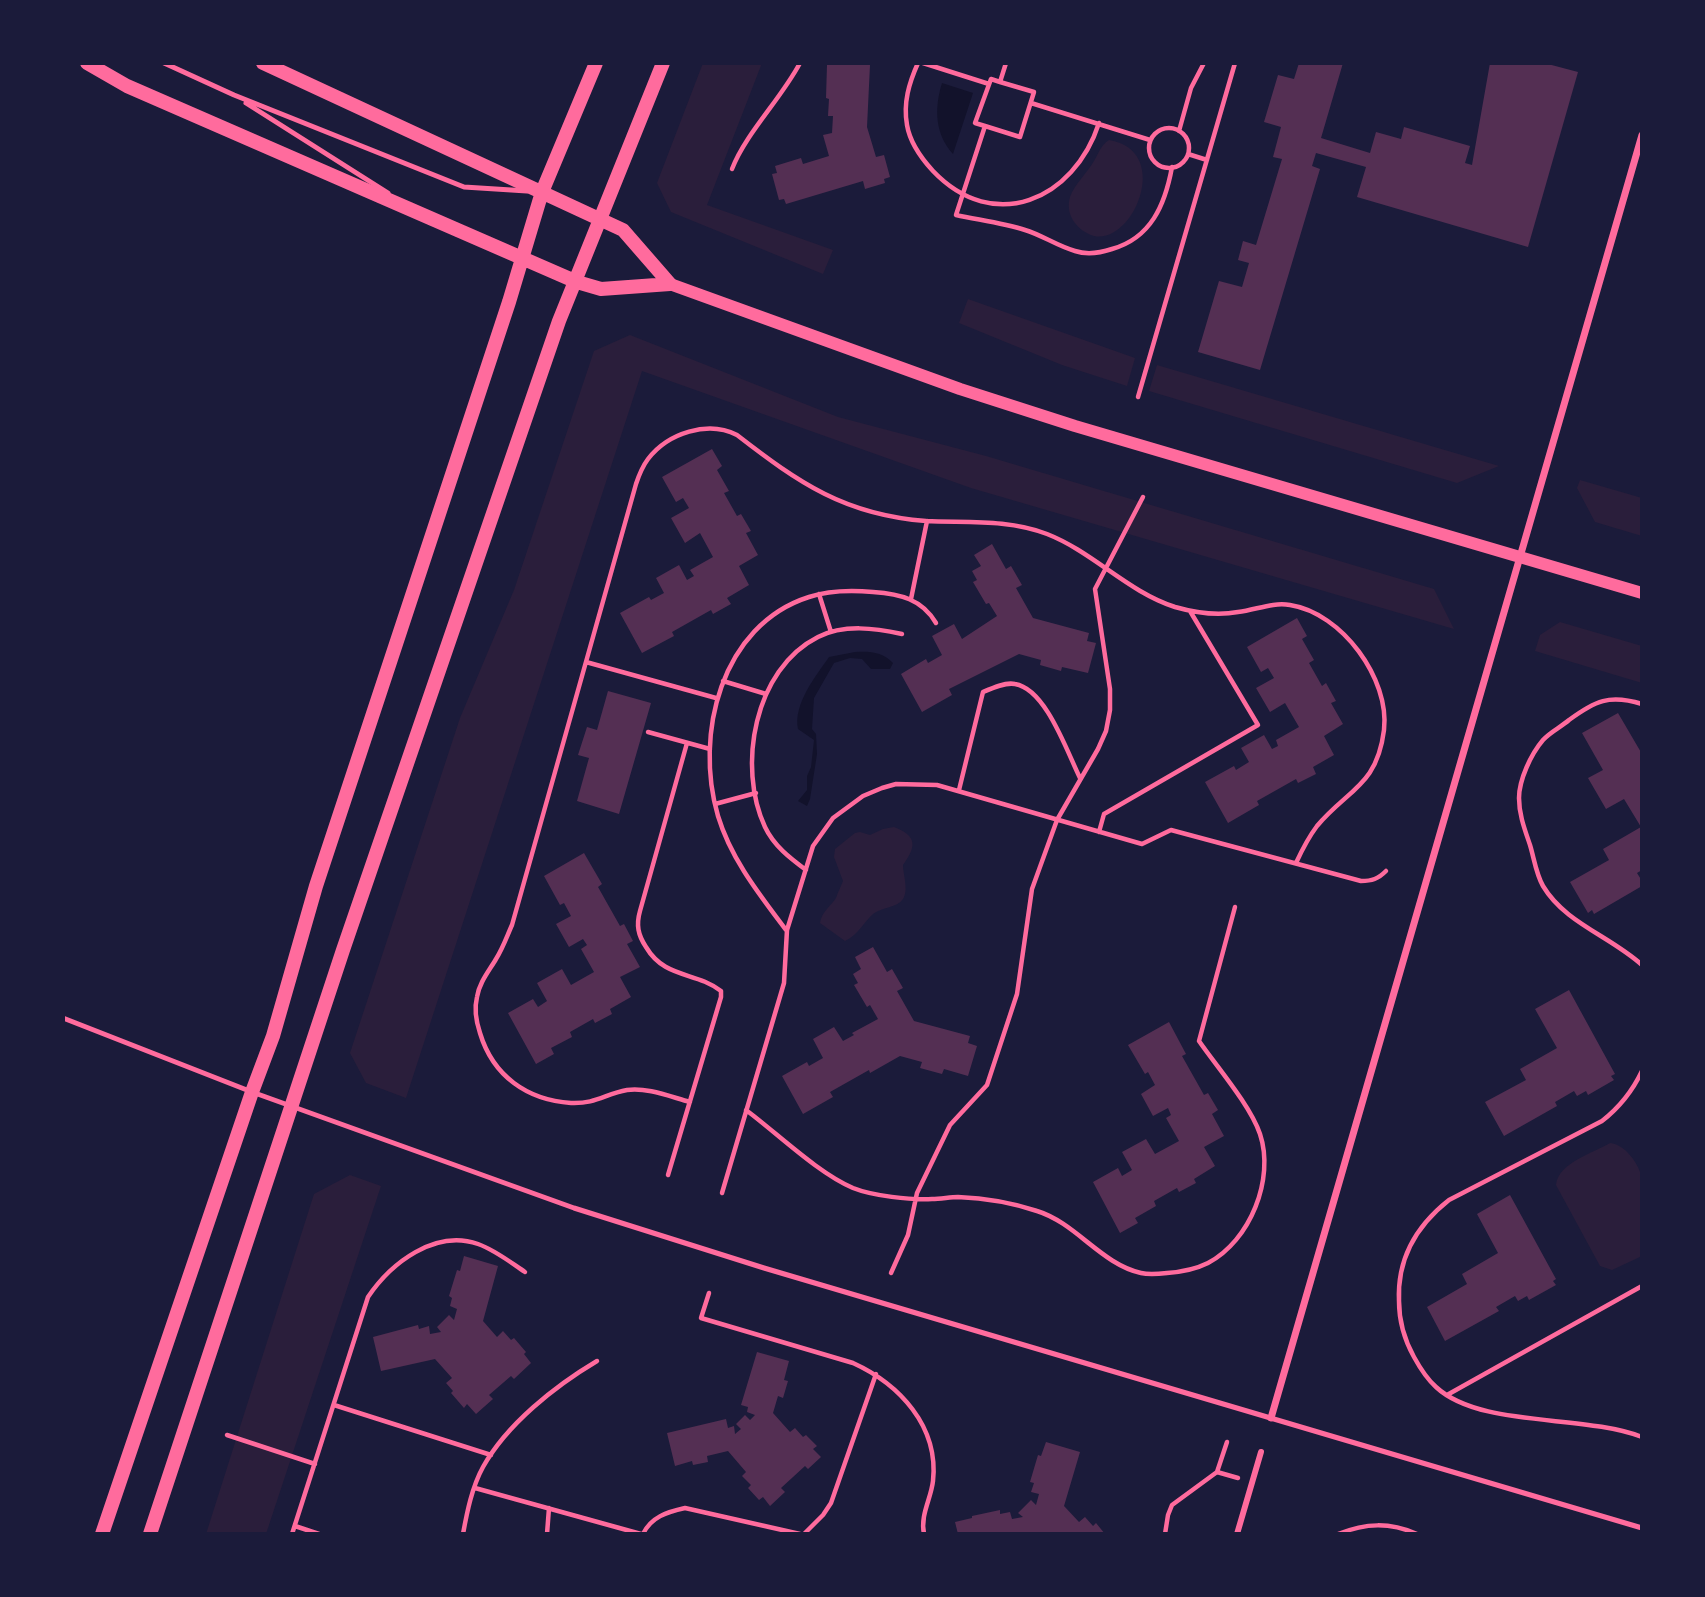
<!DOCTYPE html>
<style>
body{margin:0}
#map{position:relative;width:1705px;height:1597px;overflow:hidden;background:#1b1b3a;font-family:Quicksand,sans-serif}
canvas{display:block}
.frame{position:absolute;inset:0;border:65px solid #1b1b3a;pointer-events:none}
</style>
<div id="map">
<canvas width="1705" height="1597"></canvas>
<div class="frame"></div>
</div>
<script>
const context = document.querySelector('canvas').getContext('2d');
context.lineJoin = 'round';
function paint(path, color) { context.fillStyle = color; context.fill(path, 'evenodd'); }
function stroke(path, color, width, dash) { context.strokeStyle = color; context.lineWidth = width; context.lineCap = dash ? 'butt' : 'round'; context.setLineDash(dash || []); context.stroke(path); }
paint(new Path2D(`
 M703 63H762L707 205 833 250 823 274 671 212 657 183Z
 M1109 140C1175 151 1131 250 1091 235 1076 229 1065 214 1070 197 1074 185 1087 173 1094 161 1099 153 1100 146 1109 140Z
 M968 299 1135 358 1127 386 1062 365 959 323Z
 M630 335 838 417 986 456 1434 589 1454 629 971 488 642 371 406 1098 366 1083 350 1053 460 718 514 590 594 351Z
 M1157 365 1499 466 1457 483 1149 391Z
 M1580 480 1642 498V536L1595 522 1577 488Z
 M1560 622 1642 646V683L1535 651 1540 635Z
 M894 827C918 836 916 847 903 865 903 875 909 890 903 899 897 908 882 907 873 914 863 923 858 935 845 941L820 923C822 911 830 907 836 898 838 892 841 886 843 881L834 857 835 849 855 833 860 832 870 835 883 829Z
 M1610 1143C1625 1144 1639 1164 1642 1178 1646 1197 1642 1235 1642 1256L1612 1270 1600 1266 1556 1185C1558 1163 1593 1153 1610 1143Z
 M350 1175 381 1186 266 1534H206L314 1194Z`), '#2a1e3b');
paint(new Path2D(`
 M942 83 973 93 953 154C935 134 934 109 942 83Z
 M855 652C870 651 883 652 893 663L890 669H871L862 659 850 658 834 663 814 698 812 729 816 734 817 754 810 799 807 806 798 801 807 790V776L811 767 814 740 798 729C793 704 816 676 829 657Z`), '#12122b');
paint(new Path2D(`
 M834 63H866L870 65 867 127 876 157 884 155 890 177 884 179 885 183 865 189 863 181 786 204 784 199 779 200 772 174 777 173 775 166 801 158 803 164 829 156 823 135 832 133 833 116H828L829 99 826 98 827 65H834Z
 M1299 63H1343L1321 138 1370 153 1376 132 1401 139 1404 127 1470 146 1465 163 1472 165 1490 63H1544L1578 72 1528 247 1357 197 1366 167 1316 153 1312 166 1320 169 1260 370 1198 352 1219 281 1242 287 1249 263 1238 260 1243 241 1256 245 1282 159 1273 157 1281 127 1264 122 1278 75 1294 79Z
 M712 449 722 466 717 470 729 491 724 493 737 516 741 514 751 531 746 533 758 555 739 566 749 585 727 598 731 604 713 614 711 610 672 632 674 636 642 653 620 613 649 597 651 600 664 593 656 578 679 565 687 580 694 576 690 570 713 557 700 533 685 543 671 518 689 508 683 498 676 502 662 477Z
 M992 544 1006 569 1011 566 1022 585 1016 588 1033 618 1089 633 1087 641 1096 643 1088 673 1062 667 1061 671 1040 665 1041 660 1019 654 949 689 952 695 922 712 901 674 926 659 928 663 942 655 932 636 954 624 962 639 997 616 989 603 986 604 973 582 977 580 972 571 981 566 974 555Z
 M1297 618 1307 636 1302 639 1314 660 1309 663 1322 686 1326 683 1336 701 1331 703 1343 724 1324 736 1334 755 1313 767 1316 774 1298 783 1296 779 1257 801 1259 805 1228 823 1205 782 1234 766 1236 770 1249 762 1241 748 1264 735 1272 749 1278 746 1276 740 1299 727 1285 703 1270 712 1256 688 1274 678 1268 668 1261 672 1247 647Z
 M608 691 651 703 619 814 577 801 589 758 578 755 587 727 597 730Z
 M1618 713 1642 754V870L1637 873 1642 881V886L1594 914 1592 910 1588 913 1570 882 1609 860 1603 849 1641 827 1624 799 1606 809 1588 778 1603 770 1582 733Z
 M584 853 602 884 598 887 620 926 624 924 633 941 627 944 640 967 620 977 631 997 610 1009 612 1014 595 1023 593 1019 570 1032 572 1037 551 1048 554 1054 536 1064 508 1013 533 999 538 1007 547 1001 537 983 562 969 571 985 594 972 581 949 587 945 583 939 569 947 556 924 571 916 564 903 560 905 544 876Z
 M873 947 887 972 892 969 903 988 897 991 914 1021 970 1036 968 1043 977 1046 968 1076 944 1069 942 1074 920 1068 922 1062 900 1056 870 1073 869 1070 830 1092 833 1097 803 1114 782 1076 807 1062 809 1066 823 1058 813 1039 834 1027 843 1041 854 1035 852 1033 878 1019 870 1005 867 1007 854 985 858 983 853 974 861 969 855 957Z
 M1569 990 1615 1074 1611 1076 1614 1080 1588 1095 1586 1091 1577 1096 1574 1091 1555 1102 1557 1106 1504 1136 1485 1102 1526 1080 1520 1069 1557 1048 1535 1009Z
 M1169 1022 1186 1054 1182 1056 1204 1095 1208 1093 1218 1110 1212 1114 1224 1136 1204 1147 1215 1166 1194 1179 1196 1183 1179 1192 1177 1188 1154 1201 1156 1206 1135 1218 1138 1223 1120 1233 1093 1182 1118 1168 1122 1176 1132 1170 1122 1152 1146 1139 1155 1154 1179 1141 1166 1118 1171 1115 1168 1108 1153 1116 1141 1094 1155 1085 1148 1072 1145 1074 1128 1045Z
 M1510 1195 1556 1279 1553 1281 1556 1285 1529 1300 1527 1296 1518 1301 1515 1296 1496 1307 1499 1311 1445 1341 1427 1307 1467 1284 1462 1274 1498 1253 1477 1214Z
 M464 1256 498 1266 483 1321 497 1337 503 1331 511 1340 514 1338 526 1352 524 1354 531 1363 514 1379 511 1376 489 1395 493 1399 476 1414 467 1404 464 1408 451 1393 453 1391 446 1383 452 1378 435 1359 381 1371 373 1337 418 1325 419 1329 429 1326 430 1334 441 1332 437 1327 449 1315 454 1320 457 1309 450 1306 452 1298 449 1296 457 1270 460 1271Z
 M757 1352 789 1361 784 1380 788 1381 783 1398 778 1396 773 1413 790 1432 795 1428 803 1437 806 1435 817 1446 813 1449 821 1457 808 1469 805 1466 781 1488 785 1492 770 1506 763 1497 759 1500 748 1488 751 1485 742 1476 746 1472 728 1451 707 1456 708 1462 693 1465 692 1461 675 1466 667 1433 726 1419 728 1428 734 1426 735 1434 741 1429 736 1424 745 1415 750 1420 755 1415 747 1412 748 1407 741 1405Z
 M1046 1442 1080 1452 1064 1506 1079 1522 1085 1517 1093 1526 1096 1523 1105 1534H958L955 1522 972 1518V1516L1000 1510V1514L1010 1512 1012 1519 1023 1517 1018 1513 1031 1500 1036 1505 1039 1494 1031 1492 1034 1483 1030 1482 1038 1455 1041 1456Z`), '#542f53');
stroke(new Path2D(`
 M918 63C909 83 903 103 907 125 910 143 921 158 933 171 994 235 1074 200 1099 123
 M923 63 989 84
 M1006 63 1000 82 991 79 975 123 985 126 956 215C979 220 1003 223 1025 230 1042 235 1057 246 1075 251 1087 255 1100 253 1112 249 1151 238 1165 205 1172 167
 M1031 103 1150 140
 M985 126 1020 137 1034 92 1000 82
 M1149 148a20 20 0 1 1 40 0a20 20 0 1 1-40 0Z
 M1179 131 1191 88 1204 63
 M1188 154 1207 160
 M732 169C746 133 781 99 800 63
 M1138 397 1235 63
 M819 594 831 632
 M911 599 927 521
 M586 662 716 698
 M723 681 766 694
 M1642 704C1609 694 1595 701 1569 720 1561 727 1550 732 1543 740 1531 754 1519 780 1519 798 1519 815 1525 830 1530 845 1534 858 1536 874 1543 886 1565 923 1610 936 1642 965
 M648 732 710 749
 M959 790 983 692C992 688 1005 682 1015 684 1046 689 1067 752 1080 778
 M715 804 756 793
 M1099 832 1104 814 1258 725 1190 611
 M806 870C790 858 774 846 765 827 737 767 754 669 818 637 844 624 875 628 902 634
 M786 930C759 894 731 859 718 816 694 735 721 625 809 597 830 590 851 590 873 592 900 594 922 599 936 623
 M1642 1071C1632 1092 1620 1107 1602 1121L1449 1200C1416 1226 1397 1258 1399 1301 1399 1322 1404 1339 1414 1357 1420 1368 1427 1379 1436 1387 1480 1428 1583 1414 1642 1437
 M690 1102C671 1097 647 1087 627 1090 605 1094 596 1104 571 1103 527 1100 493 1076 480 1033 476 1021 474 1009 477 997 479 983 489 971 496 959 503 948 507 936 512 925L636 484C639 475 642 467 648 459 668 433 708 420 737 435 799 483 845 515 926 521 967 523 1008 519 1047 534 1093 552 1128 592 1175 607 1196 613 1217 616 1238 612 1256 610 1272 602 1290 605 1342 613 1390 679 1384 730 1377 786 1348 789 1317 826 1308 838 1302 850 1296 863
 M746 1110C778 1134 818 1173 853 1188 873 1196 910 1200 932 1199 941 1199 950 1197 958 1197 983 1198 1013 1203 1037 1211 1076 1223 1101 1264 1141 1273 1149 1275 1159 1274 1167 1273 1181 1272 1196 1269 1208 1263 1250 1241 1275 1179 1260 1134 1250 1105 1217 1067 1199 1041L1235 907
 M668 1175 721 997V991C695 971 665 979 646 947 638 935 636 925 640 911L687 743
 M722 1193 784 983 787 930 813 846 833 818 863 796 882 788 896 784 937 785 1142 844 1171 830 1361 881C1372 881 1378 879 1386 871
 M891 1273 908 1235 917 1193 950 1125 987 1085 1017 994 1032 889 1057 820 1098 749 1106 731 1110 710V689L1095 589 1143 497
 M709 1293 701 1318 853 1363C899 1384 939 1426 933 1481 931 1499 920 1515 924 1534
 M1447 1395 1642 1286
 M334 1405 491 1455
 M227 1435 315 1464
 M1217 1472 1227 1442
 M475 1488 641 1534
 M295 1526 319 1534
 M292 1534 368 1297C391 1263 435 1229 478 1244 495 1250 510 1262 525 1272
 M463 1534C467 1512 472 1487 483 1467 507 1424 555 1386 597 1361
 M547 1534 549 1508
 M643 1534C651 1517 667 1512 685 1508L800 1534
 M804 1534 823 1515 831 1503 876 1374
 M1165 1534 1168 1515 1172 1505 1217 1472 1238 1478
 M1338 1534C1366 1523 1389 1522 1417 1534`), '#ff6b9d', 4.5);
stroke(new Path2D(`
 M164 63 234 95 464 187 527 191
 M246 103 388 193
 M63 1018 252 1092 574 1208 764 1268 1642 1528`), '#ff6b9d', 5);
stroke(new Path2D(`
 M1237 1534 1261 1452`), '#ff6b9d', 6);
stroke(new Path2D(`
 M1271 1418 1642 135`), '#ff6b9d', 7);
stroke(new Path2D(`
 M670 284 960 389 1075 426 1642 593`), '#ff6b9d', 12);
stroke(new Path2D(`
 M87 63 127 86 577 282 601 289 670 284
 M263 63 623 230 670 284
 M102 1534 252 1092 273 1036 316 886 509 302 542 192 596 63
 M150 1534 343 950 559 321 663 63`), '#ff6b9d', 14);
</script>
